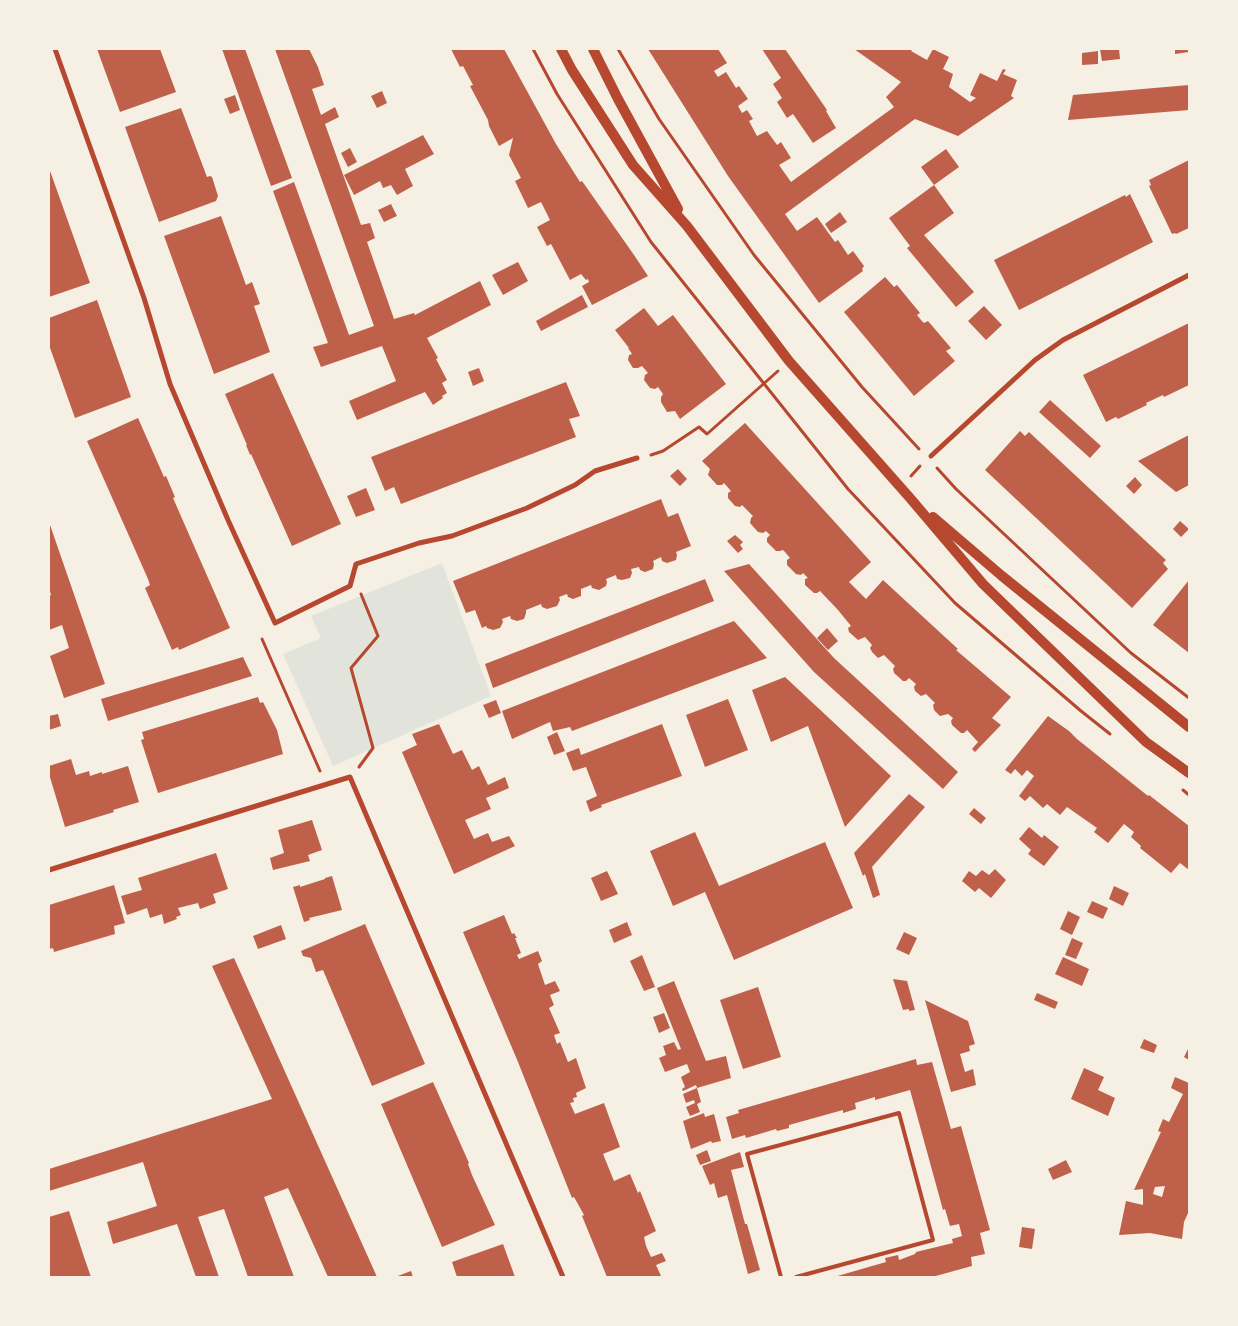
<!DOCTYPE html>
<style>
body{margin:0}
#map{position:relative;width:1238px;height:1326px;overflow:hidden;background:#f6efe4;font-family:Inter,sans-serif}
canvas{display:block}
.frame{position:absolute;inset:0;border:50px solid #f6efe4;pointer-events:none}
</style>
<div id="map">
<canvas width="1238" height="1326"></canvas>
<div class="frame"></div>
</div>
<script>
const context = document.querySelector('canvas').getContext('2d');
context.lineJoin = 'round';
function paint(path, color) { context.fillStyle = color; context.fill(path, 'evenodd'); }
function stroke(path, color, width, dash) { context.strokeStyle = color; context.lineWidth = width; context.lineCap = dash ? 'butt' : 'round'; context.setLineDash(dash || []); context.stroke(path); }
paint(new Path2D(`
 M442 563 491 696 333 766 283 654 321 638 311 616Z`), '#e2e4dc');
paint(new Path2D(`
 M97 49H160L176 92 120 112Z
 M222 49H245L292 178 271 186Z
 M275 49H309L318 67 324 85 312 89 321 115 335 107 339 117 325 124 361 225 370 223 375 238 367 242 394 319 414 313 415 315 480 281 491 305 427 338 438 358 436 359 447 380 442 383 447 393 442 396 443 398 433 405 425 392 357 420 349 401 396 381 382 346 321 367 313 347 328 343 273 191 294 182 349 335 374 326Z
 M451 49H504L556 144 580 182 582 181 634 255 648 276 592 305 582 286 589 282 588 279 586 280 581 274 570 280 551 244 547 246 537 227 550 220 541 202 528 208 515 181 521 178 509 155 513 138 499 146 489 126 488 120 470 86 473 85 463 66 460 67Z
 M648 49H718L727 63 714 71 718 77 726 72 736 88 739 86 748 99 738 106 742 113 747 110 753 119 749 121 757 136 767 131 777 145 781 142 791 158 779 165 791 182 894 107 886 97 901 82 854 49H913L911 51 927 60 933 49 949 57 943 69 953 74 949 87 970 102 976 98 970 95 980 73 997 81 1003 69 1006 70 1003 74 1017 80 1011 96 1014 98 958 136 915 119 785 214 797 231 817 217 835 242 838 240 848 255 853 251 864 266 862 269 863 271 819 303 728 176Z
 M762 49H785L827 110 826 111 836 128 813 143 793 114 787 118 777 102 782 98 773 84 781 78Z
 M1100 49H1119L1120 59 1102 61Z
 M1175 49H1189V52L1175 54Z
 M1098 51V64L1082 65V53Z
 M1189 85V110L1068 120 1073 95Z
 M382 91 387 103 377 108 371 96Z
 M235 95 240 110 230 114 224 99Z
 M181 108 207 177 210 176 212 177 218 196 216 201 159 222 125 127Z
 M423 135 434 154 405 169 413 186 397 195 391 185 383 188 380 181 354 195 344 175Z
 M350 148 357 162 348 167 341 153Z
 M946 149 959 167 934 185 921 167Z
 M1189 160V228L1176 234 1175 233 1172 234 1149 186 1151 185 1149 180Z
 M49 168 90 283 49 297Z
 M934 185 954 213 924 235 974 292 956 307 907 248 910 246 889 218Z
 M1130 194 1153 242 1019 310 994 260 1125 195 1126 197Z
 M391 204 397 216 384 222 378 210Z
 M840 212 847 222 831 233 825 224Z
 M221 216 246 285 252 282 260 304 254 306 270 352 214 374 164 236Z
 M518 262 528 281 503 295 492 275Z
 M885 277 894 287 897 285 920 313 917 315 921 320 924 323 928 321 951 348 946 351 955 361 914 396 844 312Z
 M582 295 588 307 541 331 536 321Z
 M97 300 131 397 75 418 49 345V318Z
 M984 306 1002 325 986 340 968 321Z
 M644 308 658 326 673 315 726 384 680 419 675 411 667 412 661 402V397L663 394 658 387 655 389 650 388 644 380 645 375 648 373 642 366 638 368H633L628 360 629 355 632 354 628 348H629L615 330Z
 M1189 323V385L1164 397 1163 395 1146 403 1147 405 1118 419 1116 417 1106 422 1083 375Z
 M479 368 484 381 473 386 468 372Z
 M273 373 341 524 292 546 251 454 250 455 246 445H247L225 394Z
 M566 382 580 416 569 419 576 437 401 504 394 487 385 491 371 457Z
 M1050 400 1101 446 1090 458 1039 412Z
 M138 418 164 477 166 476 175 497 173 498 230 628 179 650 178 647 172 650 145 588 150 585 148 579 87 441Z
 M745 423 871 562 849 582 866 599 883 580 958 649 956 650 1011 697 992 718 1001 725 975 752 972 749 978 742 967 730 964 733H961L952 725 951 721 953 718 948 714 940 716 934 710 933 705 935 703 926 694 921 696 915 691 914 687 916 684 909 678 906 681H903L894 673 893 669 895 666 884 655 878 658 872 652 870 648 872 645 865 637 858 640 849 632 848 628 851 626 838 610 820 591 817 593H814L805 585V579L808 578 803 573 801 575 796 574 787 565V560L790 558 785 552 783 550 780 551H776L767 542V538L770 535 766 531 763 533 758 532 750 523 751 518 753 516 742 505 740 507 735 506 728 498V493L731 491 724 483 722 485H717L708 475 710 469 702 461Z
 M1020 431 1025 436 1029 432 1166 560 1163 563 1168 569 1132 608 985 470Z
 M1189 435V485L1176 492 1138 461Z
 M678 469 687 479 680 486 670 476Z
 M1135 477 1142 485 1134 494 1126 486Z
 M366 488 375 510 356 517 347 496Z
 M661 499 668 517 678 513 691 546 676 552 677 555 676 560 667 563 662 561 661 557 653 561 654 564 653 569 645 572 640 570 639 567 631 569 632 573 630 578 622 580 617 579 616 575 606 579 607 582 606 586 599 590 592 588 591 585 581 589V596L573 599 568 597 567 594 559 597 560 600 557 606 547 609 542 607 541 604 526 610V613L524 619 517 621 511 619 510 616 502 619 503 622 500 628 493 630 487 628 486 626 482 628 475 610 466 613 453 581Z
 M1180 521 1189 529 1181 537 1173 529Z
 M49 522 105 684 64 698 50 656 69 648 62 625 49 630V596L51 595 49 588Z
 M735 535 743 542 740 545 743 549 738 553 727 541Z
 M749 564 834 658 958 772 943 789 814 672 724 571Z
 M705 579 714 601 493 688 485 664Z
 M1189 580V653L1153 625Z
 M734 621 767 658 572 731 570 727 553 731 550 722 512 739 502 711Z
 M827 628 838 641 828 650 817 638Z
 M243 657 252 676 108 721 101 699Z
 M785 677 891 776 845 827 808 726 771 742 752 690Z
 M258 697 260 703 263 702 277 730 283 754 158 793 141 740 144 739 142 732Z
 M728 699 748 750 705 767 686 715Z
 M496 700 501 713 489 718 483 705Z
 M58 714 61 726 49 730V716Z
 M1048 716 1069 731 1077 739 1148 796 1149 795 1189 826V870L1180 863 1171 873 1140 848 1141 846 1131 837 1134 832 1124 824 1108 843 1094 832 1097 828 1067 807 1060 815 1047 804 1043 808 1030 796 1025 801 1019 796 1034 776 1027 770 1022 776 1015 769 1011 774 1005 770Z
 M439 724 453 754 462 750 472 770 479 766 488 785 505 777 509 788 486 798 491 809 465 820 474 839 488 833 492 842 509 836 515 846 454 874 402 752 417 745 412 734Z
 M662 724 682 776 601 805 602 807 590 812 586 801 597 796 586 767 573 771 566 753 579 748 581 755Z
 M557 732 565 751 554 755 547 737Z
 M71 759 76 775 89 771 90 776 102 772V774L128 766 139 802 113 810 114 812 65 827 49 774V766Z
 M909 794 925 807 872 867 880 895 873 898 865 874 863 876 854 853Z
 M974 808 986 818 981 824 969 814Z
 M312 820 322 850 308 855 310 861 273 870 270 858 284 853 278 830Z
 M1029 827 1042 838 1044 835 1059 847 1044 866 1028 854 1031 850 1019 839Z
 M695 832 719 886 825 842 853 908 734 960 705 892 673 906 650 851Z
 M216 853 228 889 213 894 216 903 200 909 198 903 178 908 181 915 176 917 177 919 164 924 162 914 150 918 147 908 127 915 121 896 142 890 138 878Z
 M995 869 1006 880 991 898 979 888 975 892 962 881 969 871 976 876 982 870 989 875Z
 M607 871 618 894 601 901 591 878Z
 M332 876 342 910 309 918 310 920 304 922 293 887 300 885V887L325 879V878Z
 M114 885 125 923 114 926 115 934 54 952 53 948 49 949V905Z
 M1114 886 1129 893 1123 906 1109 899Z
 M1092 901 1108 908 1103 919 1087 912Z
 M1068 911 1080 917 1072 935 1060 929Z
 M504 915 512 934 514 933 517 938H515L521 953 517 955 519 959 538 951 542 961 538 964 545 985 555 981 560 991 550 995 554 1005 549 1008 560 1033 554 1035 557 1044 560 1042 568 1062 576 1058 586 1088 576 1093 577 1097 573 1098 574 1102 570 1103 575 1114 604 1103 620 1147 603 1154 614 1181 630 1174 638 1193 640 1191 656 1231 644 1237 646 1246 651 1257 662 1253 666 1261 656 1265 661 1276 657 1277H607L582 1216 584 1215 574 1197 572 1198 518 1062 463 932Z
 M627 922 632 935 614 943 609 930Z
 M365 924 425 1064 372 1086 323 970 316 972 311 958 303 956 301 951Z
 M281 925 286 939 258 949 253 936Z
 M904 932 917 938 909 955 896 949Z
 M1072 938 1083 943 1076 959 1065 955Z
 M642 955 655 987 644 991 630 961Z
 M1063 957 1089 969 1082 986 1055 974Z
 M234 958 377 1277H328L288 1188 264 1197 294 1277H248L224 1209 198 1217 219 1277H196L177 1224 113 1244 107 1222 157 1206 143 1162 49 1191V1169L272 1099 212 966Z
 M893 979 907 981 915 1010 909 1011V1009L903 1010Z
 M674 981 706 1061 726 1056 731 1078 697 1088 696 1085 683 1091 682 1089 685 1087 681 1077 690 1072 687 1064 665 1072 659 1058 666 1055 663 1046 674 1042 678 1050 681 1049 657 988Z
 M758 987 781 1057 743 1069 720 1000Z
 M1037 993 1058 1002 1055 1009 1034 1000Z
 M925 1000 968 1021 975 1044 969 1046 970 1051 960 1054 965 1072 973 1069 976 1085 951 1092Z
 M664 1013 670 1028 659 1033 653 1017Z
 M1144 1039 1157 1045 1154 1053 1140 1048Z
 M1189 1047V1060L1184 1057Z
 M916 1059 917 1065 932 1062 951 1129 961 1126 990 1230 980 1233 985 1254 971 1257 972 1266 932 1277H834L886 1262 885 1258 898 1255 899 1260 915 1254 916 1252 953 1243 952 1239 962 1236 959 1224 950 1226 945 1209 943 1210 910 1090 875 1100V1097L855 1103 856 1109 843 1113V1110L789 1125V1128L777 1131 776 1129 746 1138 745 1135 732 1139 726 1117 739 1113 738 1110Z
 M1084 1068 1104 1077 1098 1090 1115 1098 1108 1116 1071 1099Z
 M1175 1077 1189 1083V1211L1184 1222 1182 1239 1150 1233 1119 1235 1126 1201 1143 1205V1189L1134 1190 1161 1132 1158 1131 1163 1119 1169 1122 1183 1094 1171 1088ZM1165 1186 1162 1197 1153 1194 1155 1187Z
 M433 1082 469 1163 468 1164 472 1175 495 1225 442 1247 381 1104Z
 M697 1088 701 1102 697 1104 700 1112 690 1116 686 1107 695 1103 694 1100 686 1103 683 1094Z
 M704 1113 705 1117 714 1114 721 1141 712 1143 711 1141 691 1149 683 1121Z
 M707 1150 711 1161 700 1165 696 1155Z
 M740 1152 744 1167 731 1170 745 1224H747L760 1270 748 1274 727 1195 718 1198 714 1183 710 1185 702 1166Z
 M1066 1160 1072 1172 1053 1180 1048 1169Z
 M69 1211 84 1257 91 1277H49V1217Z
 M1022 1227 1035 1229 1032 1249 1019 1247Z
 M503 1244 515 1277H457L452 1262Z
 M411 1271 413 1277H395Z`), '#bf614a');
stroke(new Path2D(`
 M533 49 557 94 651 242 848 489 955 603 1081 711 1110 734
 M618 49 659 119 754 255 862 387 919 449
 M651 455 663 451 699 427 707 434 778 371
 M937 468 956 489 1131 653 1189 698
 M911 476 920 466
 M262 639 320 771
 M359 767 373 748 351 668 378 636 361 594
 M1183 790 1189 795`), '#b5482f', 3);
stroke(new Path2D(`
 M781 1277 747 1154 899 1113 933 1240 796 1277`), '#b5482f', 4);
stroke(new Path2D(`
 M55 49 144 298 170 384 228 520 275 623 350 586 356 564 419 543 452 536 527 508 575 485 595 471 637 458
 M931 456 1035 360 1063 340 1189 275
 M49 870 350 777 563 1277`), '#b5482f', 5);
stroke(new Path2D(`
 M561 49 572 70 633 165 687 226 789 361 910 498 983 584 1146 742 1189 773
 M593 49 618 99 678 209
 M933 517 1002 576 1189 727`), '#b5482f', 10);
</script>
